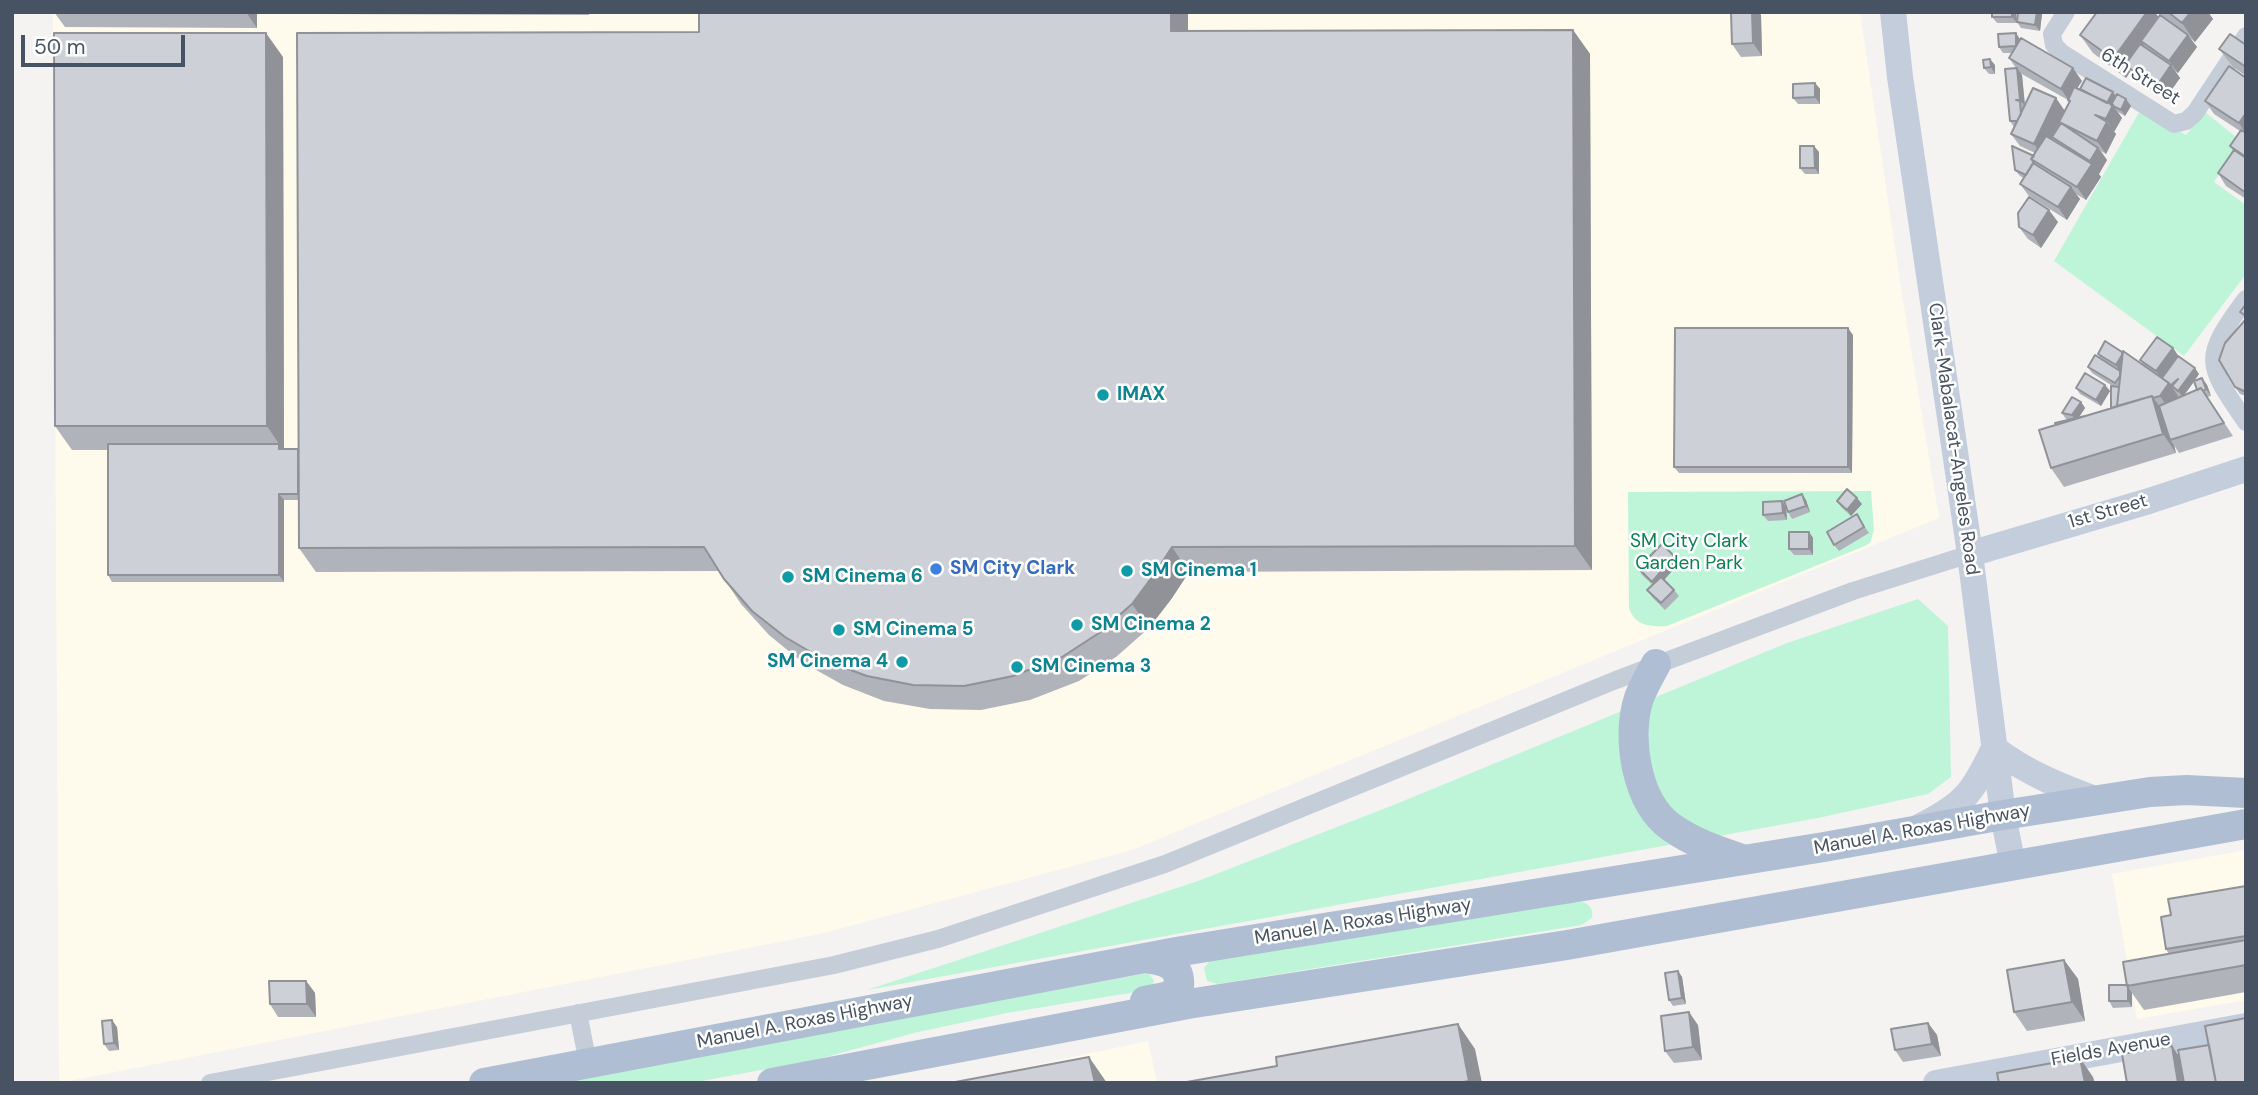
<!DOCTYPE html>
<style>
body{margin:0}
#map{position:relative;width:2258px;height:1095px;overflow:hidden;background:#f5f2f2;font-family:"DM Sans",sans-serif}
canvas{display:block}
.frame{position:absolute;inset:0;border:14px solid #475362;pointer-events:none}
.scale{position:absolute;left:21px;top:35px;width:164px;height:32px;box-sizing:border-box;border:4px solid #475362;border-top:0;padding-left:9px;font-size:21px;line-height:24px;white-space:nowrap;color:#475362;-webkit-text-stroke:5px #fff;paint-order:stroke}
</style>
<div id="map">
<canvas width="2258" height="1095"></canvas>
<div class="frame"></div>
<div class="scale">50 m</div>
</div>
<script>
const context = document.querySelector('canvas').getContext('2d');
context.lineJoin = 'round';
function paint(path, color) { context.fillStyle = color; context.fill(path, 'evenodd'); }
function stroke(path, color, width, dash) { context.strokeStyle = color; context.lineWidth = width; context.lineCap = dash ? 'butt' : 'round'; context.setLineDash(dash || []); context.stroke(path); }
function drawText(font, color, halo, rows, align = 'center') {
  context.font = font + ' "DM Sans",sans-serif'; context.lineWidth = 5; context.setLineDash([]); context.textBaseline = 'middle'; context.strokeStyle = halo; context.fillStyle = color; for (const [text, x, y, turn = 0] of rows) {
    context.save(); context.translate(x, y); context.rotate((+turn || 0) * Math.PI / 180); context.textAlign = isNaN(turn) ? turn : align; if (halo) context.strokeText(text, 0, 0); context.fillText(text, 0, 0); context.restore();
  }
}
paint(new Path2D(`
 M53 12H1860L1902 295 1939 518 1132 850 820 934 59 1083Z
 M2246 850V1000L2137 1019 2112 874Z
 M1148 1041 1157 1083H950Z`), '#fefbec');
paint(new Path2D(`
 M2141 109 2186 135 2205 112 2241 141 2214 182 2246 205V274L2184 356 2054 261Z
 M1871 491 1874 530 1870 543 1865 546 1667 626C1650 627 1635 626 1629 608L1628 492Z
 M1918 599 1948 626 1951 777 1928 794 1818 818 867 990 1198 881 1396 804 1787 643Z
 M1578 901C1588 902 1594 908 1592 918L1582 925 1218 984 1207 981 1204 968 1211 959Z
 M1148 973 1154 980 1153 985 1142 991 1007 1013 914 1033 815 1060 691 1083H549Z`), '#bef5d9');
stroke(new Path2D(`
 M2066 12 2052 34 2054 45 2062 53 2174 124 2186 121 2195 113 2246 36
 M2246 299C2202 358 2205 363 2246 422
 M578 1013 588 1063
 M210 1083 834 965 938 939 1165 864 1616 680 1853 591 1970 554`), '#c5cdd8', 18);
stroke(new Path2D(`
 M1893 12 1900 77 1970 554 2003 815 2013 866
 M1970 554 2149 501 2246 469
 M1994 748C2026 773 2062 787 2100 801
 M1921 826C1965 804 1973 792 1994 748
 M1936 1083 2246 1026`), '#c3cddc', 26);
stroke(new Path2D(`
 M1656 664C1650 675 1643 687 1639 698 1626 737 1636 802 1671 827 1692 842 1715 850 1739 858
 M1145 1001 1170 996 1179 987C1181 964 1165 961 1145 958
 M484 1083 1182 951 1824 847 2003 815 2150 792 2187 790 2246 793
 M772 1083 1188 1004 1567 945 2246 824`), '#afbed3', 30);
paint(new Path2D(`
 M54 12H257V28L65 27Z
 M317 12H589V15L318 14Z
 M699 12H1188V31L1573 30 1590 54 1592 570 1189 572 1172 598 1149 628 1116 657 1079 681 1030 700 981 710 930 709 884 701 843 685 802 662 769 635 741 604 719 571 316 572 299 548 298 500H284V582H112L108 575V450H72L55 426 283 57 284 449H298L699 32Z
 M2016 12 2017 23H1997L1992 17Z
 M2097 12H2155L2158 17 2160 15 2156 12H2208L2213 19 2195 42 2190 38 2197 47 2178 73 2175 71 2180 78 2165 99 2134 78 2130 72 2126 78 2093 53 2080 35Z
 M2042 14 2040 31 2021 28 2017 22Z
 M1761 15 1762 56 1741 57 1732 44Z
 M2016 33 2020 39 2082 81 2077 88 2080 89 2113 92 2116 96 2131 106 2125 116 2118 112 2122 118 2114 132 2116 134 2106 154 2101 151 2107 160 2099 174 2098 173 2101 177 2086 200 2076 194 2080 199 2067 220 2029 196 2020 184 2024 178 2020 176 2015 170 2034 156 2035 153 2020 146 2011 134 2014 127 2010 121 2016 68 2009 58 2012 53H2003L1999 47ZM2020 73 2068 100 2069 102 2065 110 2025 106 2022 75Z
 M2245 45H2246V76L2233 67 2219 49Z
 M1995 65V74H1989L1984 68Z
 M2246 78V199L2226 186 2218 173 2233 151 2230 146 2240 131 2214 114 2205 101Z
 M1815 83 1820 89V104H1798L1793 98Z
 M1819 152V174H1805L1800 168Z
 M2058 222 2041 248 2028 239 2019 227Z
 M2246 319V396L2240 394 2235 387Z
 M1853 335 1852 473H1679L1674 467Z
 M2173 348 2178 356 2199 374 2194 381 2202 378 2207 385 2211 396 2207 397 2233 436 2179 453 2174 445 2176 453 2064 487 2051 468 2056 425 2068 420 2066 419 2062 413 2081 402 2085 408 2079 417 2111 408 2114 387 2092 373 2088 367 2100 358 2098 354 2144 366 2140 360ZM2194 382 2197 390 2184 395Z
 M2105 385 2110 391 2101 406 2080 394 2076 388Z
 M1802 494 1806 500 1810 512 1792 519 1786 508 1787 520 1768 521 1763 515 1782 501 1786 507Z
 M1837 501 1862 504 1851 516 1841 507Z
 M1861 521 1869 533 1839 551 1834 545Z
 M1809 532 1813 538V555H1794L1789 549Z
 M1679 563 1664 580 1674 590 1679 596 1665 610 1652 597 1647 590 1653 585 1642 575 1638 568Z
 M2246 886V992L2144 1010 2132 993V1007L2113 1008 2109 1001 2127 985 2169 954 2166 949 2171 915Z
 M2064 960 2078 979 2085 1021 2027 1031 2014 1012Z
 M1678 971 1682 977 1686 1004 1673 1006 1669 1000Z
 M306 981 315 993 316 1017H278L270 1004Z
 M1928 1023 1937 1035 1941 1056 1903 1062 1895 1050Z
 M1698 1025 1702 1060 1674 1063 1665 1051Z
 M117 1027 119 1050 109 1051 104 1044Z`), '#b1b3ba');
paint(new Path2D(`
 M246 12H257V28Z
 M1171 12H1188V55L1171 31Z
 M1752 12H1759L1761 15 1762 56 1753 43Z
 M2012 12H2016L2017 23 2012 17Z
 M2037 12H2041L2042 14 2040 31 2035 25Z
 M2147 12H2155L2164 26 2141 41 2147 49 2125 65 2130 72 2126 78 2113 59Z
 M2191 12H2208L2213 19 2195 42 2182 23Z
 M1573 30 1590 54 1592 570 1575 546Z
 M266 33 283 57 284 455 279 449V444L267 426Z
 M2016 33 2020 40 2016 46Z
 M2188 35 2197 47 2178 73 2169 61Z
 M1990 59 1995 65V74L1991 67Z
 M2171 65 2180 78 2165 99 2156 87Z
 M2017 68 2022 75 2025 106 2020 100Z
 M2073 68 2082 81 2069 101 2061 89Z
 M1815 83 1820 89V104L1815 97Z
 M2113 92 2117 98 2113 106 2122 118 2114 132 2106 119V105Z
 M2056 98 2065 111 2043 157 2034 144Z
 M2126 99 2131 106 2125 116 2121 110Z
 M2246 113V128L2243 127 2246 130V134L2239 123Z
 M2107 122 2116 134 2106 154 2097 141Z
 M1814 146 1819 152V174L1815 168Z
 M2098 148 2107 160 2099 174 2090 161Z
 M2092 164 2101 177 2086 200 2077 187Z
 M2071 187 2080 199 2067 220 2058 207Z
 M2049 210 2058 222 2041 248 2033 235Z
 M1848 328 1853 335 1852 473 1848 467Z
 M2173 348 2182 361 2165 384 2156 371Z
 M2123 353 2120 372 2116 365Z
 M2195 368 2199 374 2183 397 2178 391Z
 M2202 378 2207 385 2211 396 2206 389Z
 M2169 383 2178 396 2169 409 2160 396Z
 M2105 385 2110 391 2101 406 2096 400Z
 M2152 396 2165 414 2170 440 2174 445 2176 453 2163 434Z
 M2081 402 2085 408 2076 422 2072 415Z
 M279 494 284 500V582L279 575Z
 M1802 494 1806 500 1810 512 1806 506Z
 M1857 498 1862 504 1851 516 1847 510Z
 M1782 501 1786 507 1787 520 1783 513Z
 M1809 532 1813 538V555L1809 549Z
 M1172 547 1189 572 1172 598 1149 628 1132 604Z
 M1674 556 1679 563 1657 588 1652 582Z
 M2064 960 2078 979 2085 1021 2072 1002Z
 M1678 971 1682 977 1686 1004 1682 998Z
 M306 981 315 993 316 1017 307 1004Z
 M2128 987 2132 993V1007L2128 1001Z
 M1689 1012 1698 1025 1702 1060 1693 1047Z
 M112 1020 117 1027 119 1050 114 1043Z
 M1928 1023 1937 1035 1941 1056 1932 1044Z
 M1458 1024 1475 1049 1482 1083H1470L1469 1081Z
 M2172 1046 2185 1065 2188 1083H2178Z
 M1089 1057 1107 1083H1095Z
 M2080 1058 2093 1077 2095 1083H2085Z`), '#909297');
const building = new Path2D(`
 M699 12H1171V31L1573 30 1575 546 1172 547 1155 573 1132 604 1099 633 1062 657 1013 676 964 686 913 685 867 676 826 661 785 637 752 611 724 579 704 547 299 548 297 33 699 32Z
 M1731 12H1752L1753 43 1732 44Z
 M1992 12H2012V17H1992Z
 M2018 12H2037L2035 25 2017 22Z
 M2097 12H2147L2113 59 2080 35Z
 M2168 12H2191L2182 23Z
 M2160 15 2188 35 2169 61 2141 41Z
 M54 33H266L267 426H55Z
 M2016 33V46L1999 47 1998 34Z
 M2230 34 2246 45V67L2219 49Z
 M2021 38 2073 68 2061 89 2009 58Z
 M2140 44 2171 65 2156 87 2125 65Z
 M1990 59 1991 67 1984 68 1983 60Z
 M2229 66 2246 78V113L2239 123 2205 101Z
 M2017 68 2020 100H2016L2020 101 2021 114 2017 121H2010L2005 69Z
 M2086 78 2113 92 2107 103 2080 89Z
 M1815 83V97L1793 98V84Z
 M2074 87 2113 105 2106 119 2095 115 2107 122 2097 141 2059 122 2070 101 2068 100Z
 M2033 88 2056 98 2034 144 2011 134Z
 M2117 94 2126 99 2121 110 2111 105Z
 M2061 123 2098 148 2090 161 2052 137Z
 M2241 130 2246 133V157L2230 146Z
 M2046 136 2092 164 2077 187 2031 159Z
 M1800 146H1814L1815 168H1800Z
 M2012 146 2034 156 2031 159 2034 162 2026 175 2015 170Z
 M2234 150 2246 158V193L2218 173Z
 M2033 163 2071 187 2058 207 2020 184Z
 M2029 197 2049 210 2033 235 2019 227 2018 213Z
 M2246 304V316L2240 312Z
 M2246 319V392L2235 387 2219 360 2225 343Z
 M1675 328H1848V467H1674Z
 M2157 337 2173 348 2156 371 2140 360Z
 M2105 341 2122 352V355L2116 365 2098 354Z
 M2123 351 2169 383 2160 396 2153 398 2152 396 2117 406Z
 M2095 355 2120 371V376L2115 383 2088 367Z
 M2178 356 2195 368 2178 391 2172 386 2178 379 2171 385 2162 378Z
 M2085 373 2105 385 2096 400 2076 388Z
 M2202 378 2206 389 2203 391 2201 388 2197 390 2194 381Z
 M2111 386 2119 387 2117 406 2111 408Z
 M2201 388 2224 423 2170 440 2159 406Z
 M2152 396 2163 434 2051 468 2039 430Z
 M2072 397 2081 402 2072 415 2062 413Z
 M2085 416 2056 425 2055 423Z
 M108 444H279V449H298V494H279V575H108Z
 M1847 489 1857 498 1847 510 1837 501Z
 M1802 494 1806 506 1788 512 1784 501Z
 M1782 501 1783 513 1763 515V502Z
 M1857 514 1864 527 1834 545 1827 532Z
 M1789 532H1809V549H1789Z
 M1662 544 1674 556 1652 582 1638 568Z
 M1661 577 1674 590 1661 603 1647 590Z
 M2246 886V936L2166 949 2161 917 2171 915 2168 899Z
 M2246 940V965L2127 986 2123 962Z
 M2064 960 2072 1002 2014 1012 2007 970Z
 M1678 971 1682 998 1669 1000 1665 973Z
 M269 981H306L307 1004H270Z
 M2109 985H2128V1001H2109Z
 M1689 1012 1693 1047 1665 1051 1661 1016Z
 M2246 1018V1083H2216L2205 1026Z
 M112 1020 114 1043 104 1044 102 1021Z
 M1928 1023 1932 1044 1895 1050 1891 1029Z
 M1458 1024 1469 1081 1458 1083H1181L1277 1066 1276 1057Z
 M2209 1045 2216 1083H2184L2178 1050Z
 M2172 1046 2178 1083H2127L2122 1054Z
 M1089 1057 1095 1083H950Z
 M2080 1058 2085 1083H1999L1997 1073Z`);
paint(building, '#ced0d8');
stroke(building, '#909297', 2);
for (const [x, y, r, color] of [
 [1103,395,7,"#0f9aa8"],
 [936,569,7,"#3f7fe0"],
 [1127,571,7,"#0f9aa8"],
 [788,577,7,"#0f9aa8"],
 [1077,625,7,"#0f9aa8"],
 [839,630,7,"#0f9aa8"],
 [902,662,7,"#0f9aa8"],
 [1017,667,7,"#0f9aa8"]
]) { const dot = new Path2D(); dot.arc(x, y, r, 0, 2 * Math.PI); context.fillStyle = color; context.fill(dot); stroke(dot, '#fff', 2.5); }
drawText('19px', '#475362', '#fff', [
 ["6th Street",2140,77,32],
 ["Clark-Mabalacat-Angeles Road",1953,439,82],
 ["1st Street",2108,512,-16],
 ["Manuel A. Roxas Highway",1922,830,-10],
 ["Manuel A. Roxas Highway",1363,922,-9],
 ["Manuel A. Roxas Highway",805,1022,-11],
 ["Fields Avenue",2111,1050,-10]
]);
drawText('bold 19px', '#0d838f', '#fff', [
 ["IMAX",1117,395],
 ["SM Cinema 1",1141,571],
 ["SM Cinema 6",802,577],
 ["SM Cinema 2",1091,625],
 ["SM Cinema 5",853,630],
 ["SM Cinema 4",888,662,"right"],
 ["SM Cinema 3",1031,667]
], 'left');
drawText('19px', '#0d8254', '#fff', [
 ["SM City Clark",1689,542],
 ["Garden Park",1689,564]
]);
drawText('bold 19px', '#366cbe', '#fff', [
 ["SM City Clark",950,569]
], 'left');
</script>
